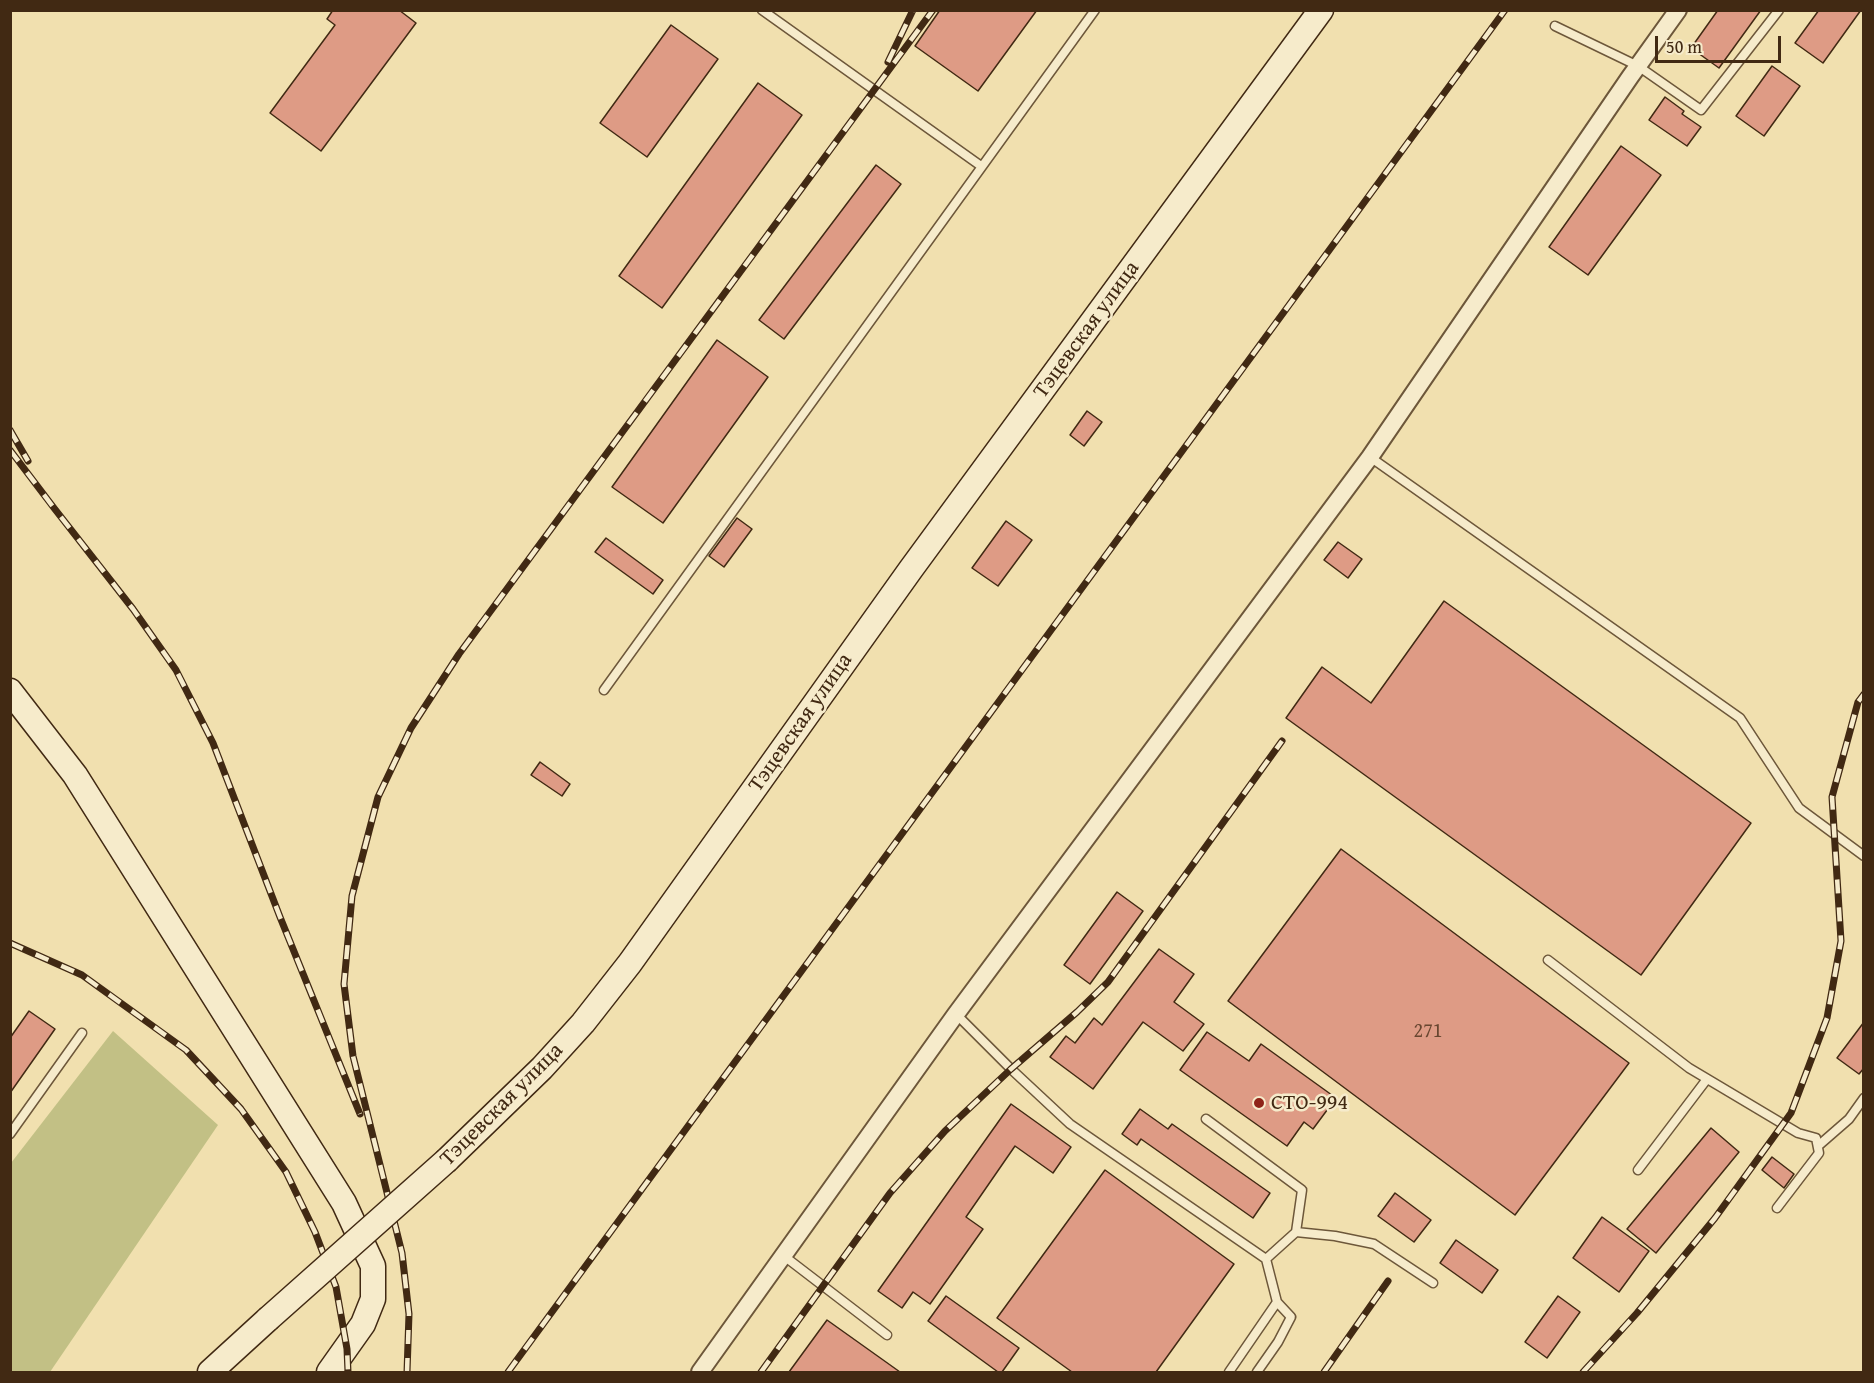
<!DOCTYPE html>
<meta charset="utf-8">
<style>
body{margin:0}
#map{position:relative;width:1874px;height:1383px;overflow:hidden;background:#f1e0af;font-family:"Gentium Book Plus",serif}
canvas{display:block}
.frame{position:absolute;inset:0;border:12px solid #412913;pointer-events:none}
.scale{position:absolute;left:1655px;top:36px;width:126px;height:27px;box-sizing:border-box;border:3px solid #412913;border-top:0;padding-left:8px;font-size:18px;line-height:21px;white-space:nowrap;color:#412913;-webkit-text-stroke:4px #f6ebcb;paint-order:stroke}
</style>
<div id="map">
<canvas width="1874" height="1383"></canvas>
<div class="frame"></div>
<div class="scale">50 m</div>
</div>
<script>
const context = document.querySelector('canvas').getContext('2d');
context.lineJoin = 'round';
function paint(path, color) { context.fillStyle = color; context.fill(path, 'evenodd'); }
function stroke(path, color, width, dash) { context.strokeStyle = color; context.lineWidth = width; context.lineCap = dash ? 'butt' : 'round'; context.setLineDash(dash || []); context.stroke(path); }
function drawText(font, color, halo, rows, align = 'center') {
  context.font = font + ' "Gentium Book Plus",serif'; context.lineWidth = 5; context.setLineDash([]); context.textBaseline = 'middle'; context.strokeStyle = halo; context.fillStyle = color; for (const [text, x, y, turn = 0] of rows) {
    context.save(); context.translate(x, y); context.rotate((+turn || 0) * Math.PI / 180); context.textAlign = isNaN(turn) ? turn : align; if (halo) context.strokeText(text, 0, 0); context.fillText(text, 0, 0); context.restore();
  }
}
paint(new Path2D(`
 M113 1031 218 1125 50 1372H11V1163Z`), '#c2c085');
const building = new Path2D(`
 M333 10H399L416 23 321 151 270 113 335 25 327 19Z
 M940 10H1037L978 91 915 46Z
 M1718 10H1761L1719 68 1691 48Z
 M1819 10H1861L1823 63 1795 43Z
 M671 25 718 59 647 157 600 123Z
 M1772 66 1800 86 1764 136 1736 116Z
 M758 83 802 115 662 308 619 276Z
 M1665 97 1684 111 1682 114 1701 127 1687 146 1649 120Z
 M1621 146 1661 175 1588 275 1549 247Z
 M876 165 901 184 784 339 759 320Z
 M717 340 768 377 663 523 612 487Z
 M1087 411 1102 422 1084 446 1070 435Z
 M737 518 752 529 724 567 709 556Z
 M1006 521 1032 540 998 586 972 568Z
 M606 538 663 580 653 594 595 552Z
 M1338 542 1362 559 1348 578 1324 560Z
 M1444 601 1751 823 1641 975 1286 718 1322 667 1371 703Z
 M540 762 570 784 562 796 531 775Z
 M1341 849 1629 1063 1515 1215 1228 1001Z
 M1117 892 1143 911 1090 984 1064 965Z
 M1159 949 1194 974 1174 1002 1204 1024 1183 1051 1143 1022 1093 1089 1050 1057 1066 1036 1075 1043 1094 1018 1102 1025Z
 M29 1011 55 1029 10 1093V1038Z
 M1864 1022V1068L1859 1074 1837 1058Z
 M1207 1032 1249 1061 1261 1044 1336 1098 1313 1129 1304 1122 1287 1146 1180 1070Z
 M1011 1104 1071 1147 1053 1173 1015 1146 966 1217 983 1229 930 1304 913 1292 902 1308 878 1291Z
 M1140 1109 1168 1129 1172 1124 1270 1193 1253 1218 1141 1139 1137 1145 1122 1134Z
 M1711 1128 1739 1152 1656 1253 1627 1229Z
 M1772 1157 1794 1174 1784 1188 1762 1170Z
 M1105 1170 1234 1264 1156 1372H1072L997 1318Z
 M1395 1193 1431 1220 1414 1242 1378 1216Z
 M1602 1217 1649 1251 1619 1292 1573 1258Z
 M1456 1240 1498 1270 1482 1293 1440 1263Z
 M946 1296 1019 1348 1002 1372H998L928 1321Z
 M1558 1296 1580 1312 1547 1358 1525 1342Z
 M827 1320 900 1372H789Z`);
paint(building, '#de9b85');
stroke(building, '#412913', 1.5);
const lane = new Path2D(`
 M762 10 981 166
 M1555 26 1638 66 1701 110 1779 10
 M1370 457 1740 718 1799 808 1864 856
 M604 690 1095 10
 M1548 960 1689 1068 1798 1133 1816 1138 1819 1153 1777 1208
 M956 1014 1011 1069 1070 1124 1266 1259 1296 1232 1302 1190 1206 1119
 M10 1134 82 1033
 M1818 1146 1849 1119 1864 1098
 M1638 1170 1707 1079
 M1296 1232 1335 1236 1374 1244 1433 1283
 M784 1256 887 1335
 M1229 1372 1277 1302 1266 1259
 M1257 1372 1278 1342 1291 1317 1277 1302`);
const street = new Path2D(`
 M700 1372 956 1014 1370 457 1630 77 1678 10`);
const secondary = new Path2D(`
 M10 691 75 775 344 1203 373 1266V1299L363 1324 329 1372
 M447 1160 542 1068 583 1023 630 963 911 569 1321 10
 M210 1372 268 1319`);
stroke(lane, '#6d573a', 11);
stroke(street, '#6d573a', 20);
stroke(secondary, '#412913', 27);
stroke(lane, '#f6ebcb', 8);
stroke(street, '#f6ebcb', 16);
stroke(secondary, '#f6ebcb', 24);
const rail = new Path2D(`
 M888 62 913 10
 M10 430 28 461
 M10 450 54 508 133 609 176 670 213 743 280 917 360 1114
 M10 943 82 975 186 1050 241 1109 286 1172 315 1232 336 1287 347 1349 348 1372
 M407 1372 409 1314 402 1253 353 1056 344 984 352 896 378 797 411 728 459 654 933 10
 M508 1372 1505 10
 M761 1372 890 1193 945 1131 1011 1069 1077 1012 1108 982 1282 741
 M1324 1372 1388 1281
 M1583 1372 1637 1313 1715 1218 1791 1113 1827 1018 1841 941 1832 797 1858 702 1864 694`);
stroke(rail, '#412913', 7);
stroke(rail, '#f6ebcb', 4.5, [14]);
const secondaryBridge = new Path2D(`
 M268 1319 447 1160`);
stroke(secondaryBridge, '#412913', 27, []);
stroke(secondaryBridge, '#f6ebcb', 24);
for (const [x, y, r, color] of [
 [1259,1103,6,"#8f2418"]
]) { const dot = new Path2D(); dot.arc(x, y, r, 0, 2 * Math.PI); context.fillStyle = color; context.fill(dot); stroke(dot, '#f6ebcb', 2); }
drawText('20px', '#684630', null, [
 ["271",1428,1032]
]);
drawText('22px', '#412913', '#f6ebcb', [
 ["Тэцевская улица",1087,330,-54],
 ["Тэцевская улица",801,723,-55],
 ["Тэцевская улица",502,1105,-45]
]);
drawText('22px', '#412913', '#f6ebcb', [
 ["СТО-994",1271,1103]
], 'left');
</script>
